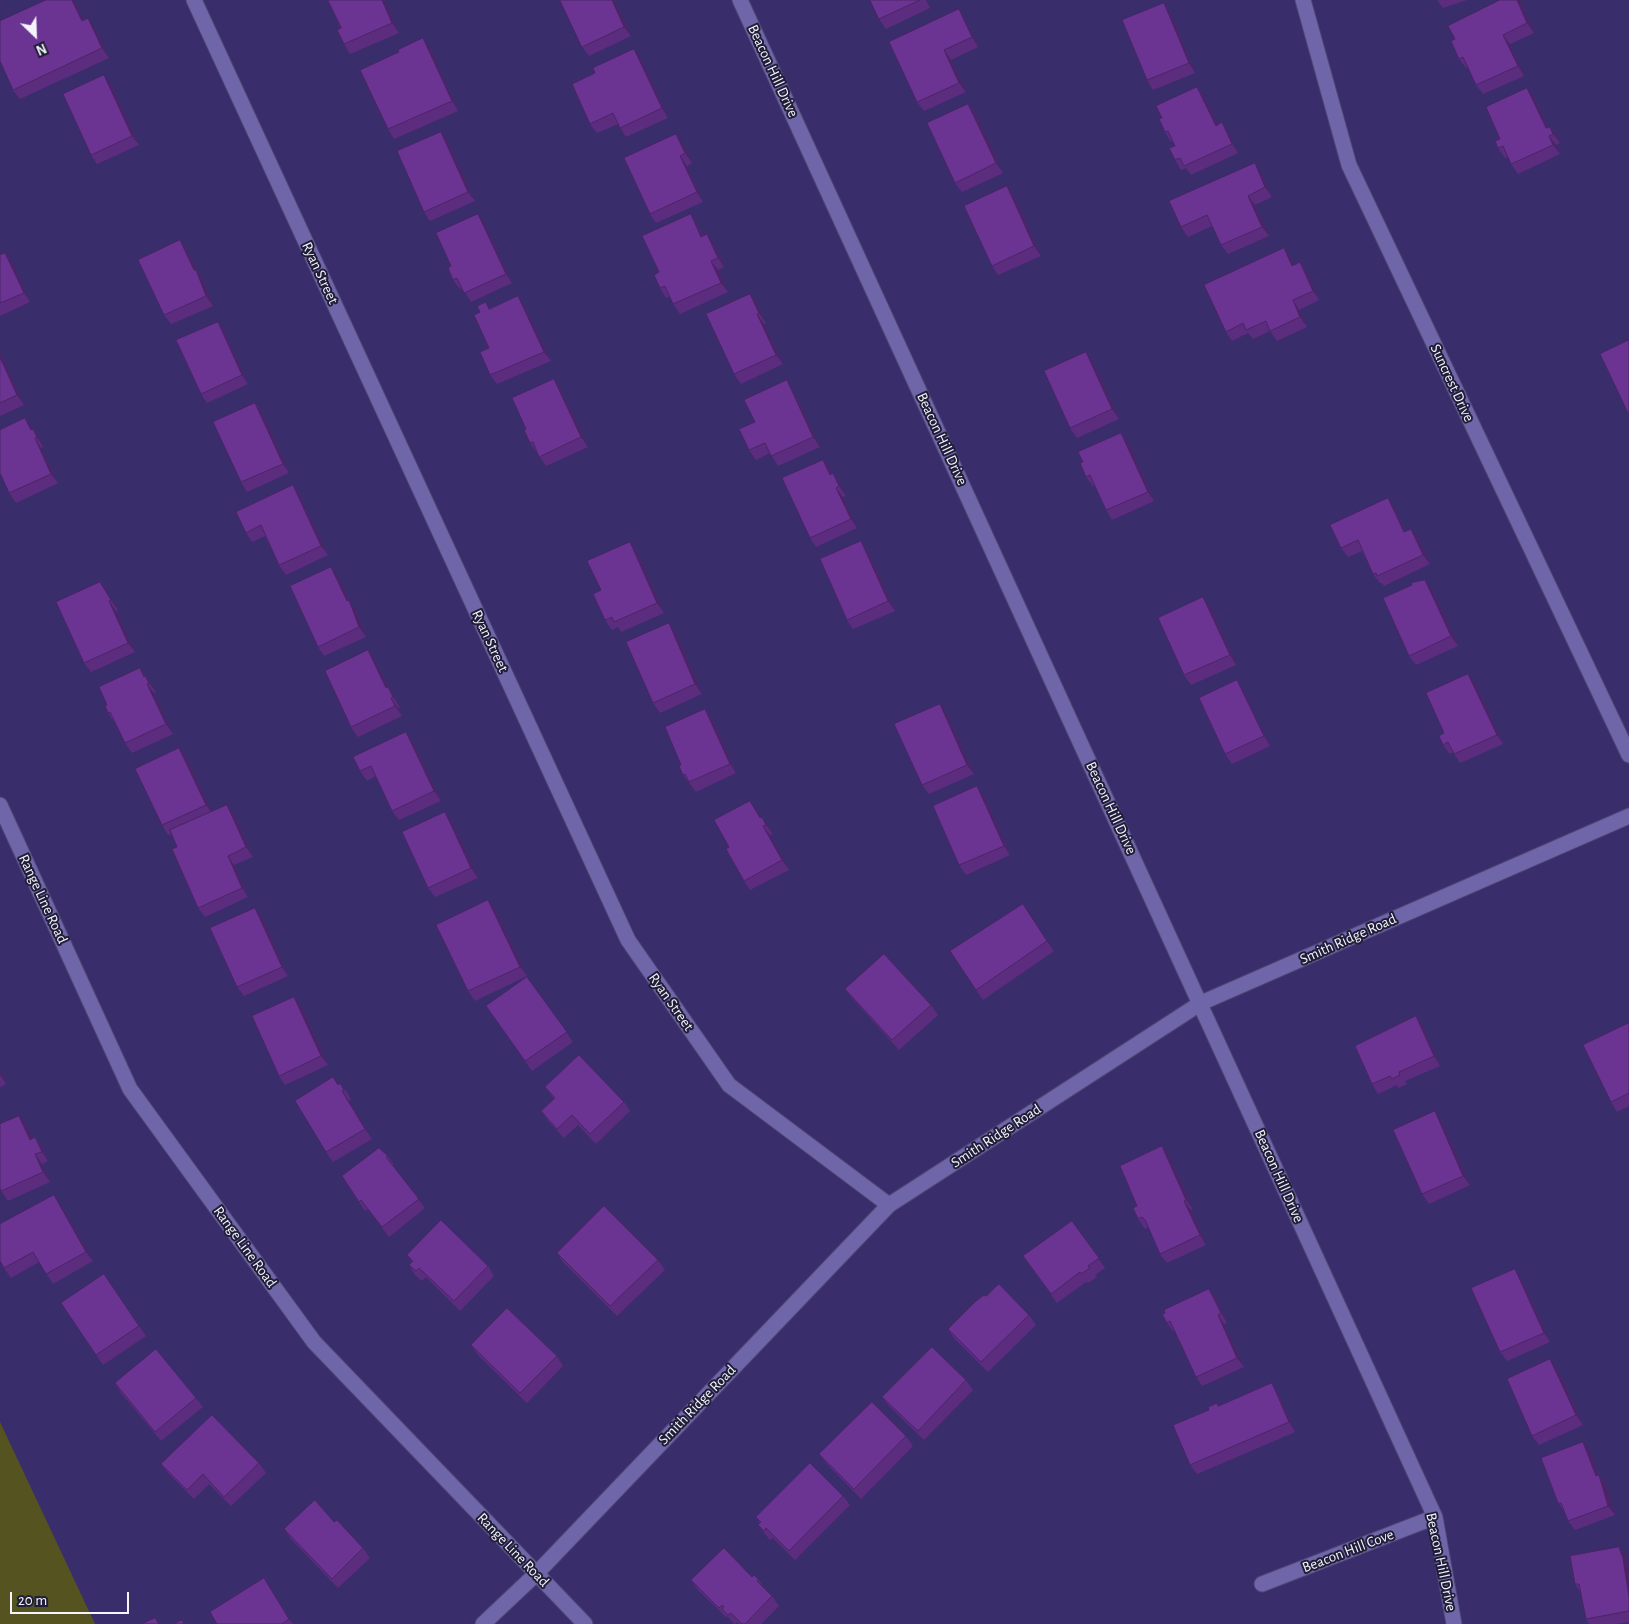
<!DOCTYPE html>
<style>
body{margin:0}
#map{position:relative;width:1629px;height:1624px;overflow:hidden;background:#392e6b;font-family:"Alegreya Sans",sans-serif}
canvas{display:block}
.north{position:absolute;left:10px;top:10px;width:50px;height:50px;-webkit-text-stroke:4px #201d38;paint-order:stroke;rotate:156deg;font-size:14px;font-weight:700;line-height:20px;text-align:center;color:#f4f4fb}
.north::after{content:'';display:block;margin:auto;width:18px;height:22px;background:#f4f4fb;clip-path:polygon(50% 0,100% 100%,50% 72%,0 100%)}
.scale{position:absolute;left:10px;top:1592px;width:119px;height:22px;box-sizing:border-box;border:2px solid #f4f4fb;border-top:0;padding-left:6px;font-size:15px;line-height:18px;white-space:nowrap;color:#f4f4fb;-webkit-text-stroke:4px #201d38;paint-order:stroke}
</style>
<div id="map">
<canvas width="1629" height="1624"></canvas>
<div class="north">N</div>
<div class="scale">20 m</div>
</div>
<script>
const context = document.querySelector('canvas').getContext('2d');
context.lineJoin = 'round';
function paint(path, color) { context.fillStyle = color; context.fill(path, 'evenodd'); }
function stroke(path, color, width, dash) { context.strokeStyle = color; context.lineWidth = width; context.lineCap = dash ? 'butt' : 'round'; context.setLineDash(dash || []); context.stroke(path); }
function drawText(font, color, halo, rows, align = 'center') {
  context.font = font + ' "Alegreya Sans",sans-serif'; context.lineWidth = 4; context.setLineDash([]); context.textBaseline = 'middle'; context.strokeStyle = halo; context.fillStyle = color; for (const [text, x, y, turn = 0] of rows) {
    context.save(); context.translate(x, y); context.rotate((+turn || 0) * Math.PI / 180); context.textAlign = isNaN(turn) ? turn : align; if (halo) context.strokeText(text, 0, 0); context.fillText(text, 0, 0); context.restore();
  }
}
paint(new Path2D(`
 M0 1422 95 1624H0Z`), '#555420');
const minor = new Path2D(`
 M194 0 628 940 729 1085 889 1205
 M740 0 1435 1517 1454 1624
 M1303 0 1349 165 1629 755
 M0 805 130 1089 314 1342 585 1624
 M1262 1584 1435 1517
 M483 1624 536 1574 889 1205 1201 1003 1629 816`);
stroke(minor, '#504474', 17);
stroke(minor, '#6f66a9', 15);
paint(new Path2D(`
 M74 0 83 20 95 28 109 58 20 99 13 90Z
 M328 0H384L399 33 350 54 344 44 341 28Z
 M560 0H614L631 36 589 56 582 47Z
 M870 0H926L930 8 886 29 879 19Z
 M1437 0H1467L1443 8Z
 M1164 3 1170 12 1195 73 1153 90 1147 80Z
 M1521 3 1534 33 1510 44 1524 76 1483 94 1476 85 1468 67 1466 68 1459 59Z
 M965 19 978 47 951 60 966 92 924 111 917 102 889 42Z
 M430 48 458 111 394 139 388 129Z
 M641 58 668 118 626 137 618 124 597 133 590 124Z
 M111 85 139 145 97 164 91 155Z
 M1197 87 1204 96 1218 125 1228 132 1238 153 1191 175 1186 168 1181 170 1175 160V146L1172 141 1171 142 1165 132 1162 118Z
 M1534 97 1548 128 1550 127 1557 136 1560 143 1556 145 1560 154 1518 174 1511 164 1508 157 1505 158 1498 148 1500 139Z
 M968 104 975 113 1003 173 962 192 955 183Z
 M447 141 475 201 430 221 424 212Z
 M683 144 692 163 687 166 703 202 656 223 650 214Z
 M1261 173 1272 197 1255 205 1269 236 1228 254 1221 245 1212 226 1188 237 1181 227Z
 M1007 186 1014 196 1041 256 998 275 992 266Z
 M691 214 697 224 703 236 714 244 724 267 718 270 728 292 680 314 673 304 670 296 666 298 660 288 659 272Z
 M485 224 512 283 471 302 462 288 460 289 453 280 451 266Z
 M180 240 187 250 196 270 203 279 213 306 171 324 164 315Z
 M1284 248 1291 258 1294 265 1300 262 1307 272 1319 300 1299 310 1307 327 1277 341 1270 331 1253 339 1248 333 1232 341 1226 332Z
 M5 253 12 262 30 302 0 316V255Z
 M750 294 757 303 766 323 764 324 783 364 741 384 734 374Z
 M518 296 524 305 551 361 497 384 490 375 489 348 490 308Z
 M218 322 224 331 248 384 207 403 201 394Z
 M0 352 24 405 0 416Z
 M1086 352 1093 362 1119 419 1077 438 1070 428Z
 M554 379 560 388 588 447 546 466 537 453 530 443 526 429Z
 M787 380 793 390 820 447 778 466 770 453 756 460 749 450 755 422Z
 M255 403 262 412 289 473 247 492 241 482Z
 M33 429 40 439 43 447 41 448 58 483 16 503 9 493Z
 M1121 433 1128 442 1154 501 1112 520 1106 510 1094 485 1093 486 1086 477 1083 462Z
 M823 460 830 469 832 474 833 473 840 483 846 496 843 497 857 528 816 547 810 538Z
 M293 485 299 494 328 555 286 575 279 565 265 536 252 542 246 533Z
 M1388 498 1394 508 1405 531 1418 538 1430 564 1384 586 1382 583H1380L1373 574 1362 551 1348 557 1341 548Z
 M861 541 867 550 895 611 853 629 847 620Z
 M630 542 637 552 664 613 621 632 618 627 612 630 605 620 601 590Z
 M338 576 349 600 356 610 366 637 324 656 318 647Z
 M100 582 118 610 116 611 135 652 91 672 84 663Z
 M1412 585 1432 589 1458 646 1416 665 1409 656Z
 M1210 606 1236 665 1191 685 1184 675Z
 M669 623 676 633 702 694 660 713 653 703Z
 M368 650 375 660 388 687 395 697 400 707 398 708 402 716 358 737 351 727Z
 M140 668 152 685 156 692 154 693 173 734 132 753 125 743 115 722H114L108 713 107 705Z
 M1237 680 1243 689 1270 746 1232 764 1225 754Z
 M1475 683 1503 744 1460 763 1453 752 1450 754 1443 745 1444 733Z
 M705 709 712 719 736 773 696 792 683 775 681 765Z
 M946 713 974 774 929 794 922 785Z
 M406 732 413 742 441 801 399 820 392 811 376 776 367 781 360 771Z
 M179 748 186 757 212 812 227 805 234 814 253 857 234 865 248 897 205 917 198 908 177 847 171 834 168 835 162 825Z
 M984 796 1010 855 966 875 959 865Z
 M757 810 761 818 769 827 773 834 770 835 789 870 750 890 744 881 729 847Z
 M445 812 452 822 478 878 435 897 428 888Z
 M1023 904 1054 951 983 1000 976 990Z
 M495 910 527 976 475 1001 468 991Z
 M262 917 288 976 244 996 237 987Z
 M527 977 573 1042 532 1071 486 1006Z
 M845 989 931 1005 938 1015 899 1050 852 998Z
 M294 997 301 1006 328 1065 285 1085 279 1076Z
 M1416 1016 1422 1025 1440 1066 1405 1081 1407 1084 1398 1088 1397 1085 1378 1094 1372 1084Z
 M1629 1023V1106L1617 1112 1611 1102Z
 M0 1070 6 1084 0 1087Z
 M338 1084 347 1092 351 1100 349 1101 372 1139 333 1162 326 1152Z
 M545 1087 624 1102 630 1111 596 1144 578 1125 564 1138 548 1121 541 1111 554 1099Z
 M1441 1121 1470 1185 1429 1204 1422 1194Z
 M0 1124 26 1125 32 1139 35 1137 42 1147 48 1161 42 1164 50 1182 8 1201 0 1189Z
 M388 1156 394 1165 393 1166 425 1208 389 1237 368 1209 365 1211 342 1176Z
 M1169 1156 1193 1209 1191 1210 1206 1245 1167 1263 1160 1254 1148 1227 1145 1229 1138 1219 1137 1206Z
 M61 1205 93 1261 53 1284 39 1262 11 1278 4 1268Z
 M1072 1221 1105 1268 1095 1275 1097 1277 1088 1283 1086 1282 1057 1303 1023 1256Z
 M557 1253 658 1260 665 1270 617 1316 563 1262Z
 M407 1255 488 1266 494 1276 460 1311 426 1277 422 1281 415 1275 409 1265 412 1262Z
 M104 1274 146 1336 103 1365 61 1303Z
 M1521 1278 1550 1342 1507 1361 1500 1352Z
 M1209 1289 1216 1298 1227 1323 1224 1324 1244 1367 1202 1386 1196 1377 1175 1331 1174 1332 1167 1323Z
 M986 1296 1029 1315 1036 1325 988 1372 954 1338 948 1329Z
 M471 1345 557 1356 563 1366 527 1403 478 1355Z
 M1557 1368 1583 1425 1539 1445 1532 1436Z
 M966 1380 973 1390 924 1440 889 1406 882 1397Z
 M115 1383 196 1398 203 1407 161 1441 121 1393Z
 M1272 1383 1278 1393 1295 1432 1197 1474 1190 1465 1219 1406Z
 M906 1436 913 1446 861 1499 826 1463 819 1454Z
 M1590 1451 1599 1475 1606 1485 1615 1515 1575 1530 1568 1521 1565 1512 1558 1503Z
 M259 1463 266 1473 231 1506 209 1484 194 1499 168 1473 161 1464Z
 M843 1496 850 1505 795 1560 773 1538 770 1540 765 1534 758 1525 760 1523 756 1517Z
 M334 1522 363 1548 370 1558 338 1588 291 1539 284 1529Z
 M1619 1547 1626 1556 1629 1565V1622L1617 1624H1589L1586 1619 1581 1593 1575 1584Z
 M752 1577 759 1580 765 1590 772 1596 779 1606 761 1624H739L737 1622 735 1624H734L727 1616 726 1617 698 1590 691 1580Z
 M264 1578 293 1624H217Z`), '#5c2d7e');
paint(new Path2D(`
 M72 0H74L88 31 82 21Z
 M382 0H384L399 33 392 23Z
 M612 0H614L631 36 624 27Z
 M1517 0H1519L1521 3 1534 33 1527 23Z
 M1164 3 1170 12 1195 73 1189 63Z
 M959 9 965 19 978 47 972 37Z
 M88 18 95 28 109 58 102 48Z
 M1503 35 1510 44 1524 76 1518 66Z
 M423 38 430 48 458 111 452 101Z
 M634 49 641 58 668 118 662 108Z
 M944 50 951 60 966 92 959 83Z
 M104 75 111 85 139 145 132 136Z
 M1197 87 1204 96 1223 135 1216 126Z
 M1527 88 1534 97 1551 135 1546 128Z
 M968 104 975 113 1003 173 996 163Z
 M1222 122 1228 132 1238 153 1232 144Z
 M1550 127 1557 136 1560 143 1553 134Z
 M441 132 447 141 475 201 468 192Z
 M676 134 683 144 692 163 685 153Z
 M1549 136 1556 145 1560 154 1553 145Z
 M680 156 687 166 703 202 697 192Z
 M1255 163 1261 173 1272 197 1265 187Z
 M1007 186 1014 196 1041 256 1034 246Z
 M1248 196 1255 205 1269 236 1262 227Z
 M478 214 485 224 512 283 506 274Z
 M691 214 697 224 707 247 701 237Z
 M707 234 714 244 724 267 718 258Z
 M180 240 187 250 197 271 196 270 203 279 213 306 206 296Z
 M1284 248 1291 258 1299 276 1292 266Z
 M5 253 12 262 30 302 24 293Z
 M711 261 718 270 728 292 721 283Z
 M1300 262 1307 272 1319 300 1313 291Z
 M750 294 757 303 766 323 759 313Z
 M518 296 524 305 551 361 544 352Z
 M1293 300 1299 310 1307 327 1300 317Z
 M757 314 764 324 783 364 776 355Z
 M218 322 224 331 248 384 242 375Z
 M0 352 24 405 17 395 0 357Z
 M1086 352 1093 362 1119 419 1112 409Z
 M554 379 560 388 588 447 581 437Z
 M787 380 793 390 820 447 813 437Z
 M255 403 262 412 289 473 283 464Z
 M25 418 32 428 36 437 31 430Z
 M33 429 40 439 43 447 37 437Z
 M1121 433 1128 442 1154 501 1148 492Z
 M35 438 41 448 58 483 51 474Z
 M823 460 830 469 837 484 830 475Z
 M833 473 840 483 846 496 839 486Z
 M293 485 299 494 328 555 321 546Z
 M836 488 843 497 857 528 851 519Z
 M1388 498 1394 508 1410 542 1404 532Z
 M1411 529 1418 538 1430 564 1423 555Z
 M861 541 867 550 895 611 888 601Z
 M630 542 637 552 664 613 657 603Z
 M331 567 338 576 352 607 349 600 356 610 366 637 359 627Z
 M1425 580 1432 589 1458 646 1451 636Z
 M100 582 107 591 118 610 111 600Z
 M1203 597 1210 606 1236 665 1230 655Z
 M109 601 116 611 135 652 128 643Z
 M669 623 676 633 702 694 695 684Z
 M368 650 375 660 393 698 386 688Z
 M140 668 152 685 156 692 144 677Z
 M1468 674 1475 683 1503 744 1497 735Z
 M1237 680 1243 689 1270 746 1264 736Z
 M147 684 154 693 173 734 166 724Z
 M388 687 395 697 400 707 393 697Z
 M391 698 398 708 402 716 395 706Z
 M940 704 946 713 974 774 967 765Z
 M705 709 712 719 736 773 730 764Z
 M406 732 413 742 441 801 434 791Z
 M179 748 186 757 213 814 206 805Z
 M977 786 984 796 1010 855 1004 846Z
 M750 801 757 810 767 828 760 818Z
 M227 805 234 814 253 857 246 847Z
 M445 812 452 822 478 878 471 868Z
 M762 817 769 827 773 834 766 825Z
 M763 826 770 835 789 870 782 860Z
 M228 856 234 865 248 897 242 888Z
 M488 900 495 910 527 976 520 967Z
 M1023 904 1030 913 1054 951 1047 941Z
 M255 908 262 917 288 976 282 967Z
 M294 997 301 1006 328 1065 321 1056Z
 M1416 1016 1422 1025 1440 1066 1434 1056Z
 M0 1070 6 1084 0 1075Z
 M333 1077 349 1101 372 1139 365 1129Z
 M1435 1111 1441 1121 1470 1185 1463 1176Z
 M19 1116 26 1125 37 1149 30 1140Z
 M35 1137 42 1147 48 1161 42 1152Z
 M1162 1146 1169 1156 1193 1209 1186 1200Z
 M35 1154 42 1164 50 1182 43 1172Z
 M54 1195 61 1205 93 1261 86 1252Z
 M1184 1201 1191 1210 1206 1245 1200 1235Z
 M1515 1269 1521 1278 1550 1342 1544 1333Z
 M1209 1289 1216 1298 1227 1323 1221 1313Z
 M1218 1315 1224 1324 1244 1367 1237 1358Z
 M1550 1359 1557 1368 1583 1425 1576 1415Z
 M1272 1383 1278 1393 1295 1432 1289 1422Z
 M1583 1442 1590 1451 1600 1479 1599 1475 1606 1485 1615 1515 1608 1506Z
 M1619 1547 1626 1556 1629 1565V1597Z
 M264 1578 270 1588 293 1624 289 1619Z`), '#4b2466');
const building = new Path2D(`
 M46 0H72L82 21 88 18 102 48 13 90 0 61V21Z
 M328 0H382L392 23 344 44 337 30 341 28Z
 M560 0H612L624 27 582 47Z
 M870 0H920L879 19Z
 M1500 0H1517L1527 23 1503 35 1518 66 1476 85 1463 57 1459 59 1451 41 1455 39 1448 26Z
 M1164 3 1189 63 1147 80 1122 20Z
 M959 9 972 37 944 50 959 83 917 102 889 42Z
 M423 38 452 101 388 129 360 70 399 52 398 50Z
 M634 49 662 108 620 128 613 113 590 124 572 84 595 73 593 68Z
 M104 75 132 136 91 155 63 94Z
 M1197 87 1216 126 1222 122 1232 144 1184 166 1180 158 1175 160 1169 148 1175 146 1168 131 1165 132 1159 119 1162 118 1156 106Z
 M1527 88 1546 128 1550 127 1553 134 1549 136 1553 145 1511 164 1503 146 1498 148 1495 141 1500 139 1486 107Z
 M968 104 996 163 955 183 927 123Z
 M441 132 468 192 424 212 397 151Z
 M676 134 685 153 680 156 697 192 650 214 624 158Z
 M1255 163 1265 187 1248 196 1262 227 1221 245 1207 215 1181 227 1169 201Z
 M1007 186 1034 246 992 266 964 206Z
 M478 214 506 274 464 293 457 278 453 280 448 268 451 266 436 233Z
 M691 214 701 237 707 234 718 258 711 261 721 283 673 304 665 286 660 288 654 275 659 272 642 236Z
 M180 240 194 270H196L206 296 164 315 138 260Z
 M1284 248 1292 266 1300 262 1313 291 1293 300 1300 317 1270 331 1266 321 1246 330 1243 323 1226 332 1204 285Z
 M5 253 24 293 0 303V255Z
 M750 294 759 313 757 314 776 355 734 374 706 314Z
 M518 296 544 352 490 375 480 352 489 348 474 315 480 312 477 306 486 302 489 309Z
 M218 322 242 375 201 394 176 340Z
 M1629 340V412L1628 413 1600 354Z
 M1086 352 1112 409 1070 428 1044 371Z
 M0 357 17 395 0 403Z
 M554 379 581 437 539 457 533 442 530 443 524 430 526 429 512 398Z
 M787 380 813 437 771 456 765 443 749 450 739 429 755 422 744 400Z
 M255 403 283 464 241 482 213 422Z
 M25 418 31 430 33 429 37 437 35 438 51 474 9 493 0 473V430Z
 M1121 433 1148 492 1106 510 1090 475 1086 477 1080 463 1083 462 1078 452Z
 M823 460 830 475 833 473 839 486 836 488 851 519 810 538 782 478Z
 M293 485 321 546 279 565 261 525 246 533 236 512Z
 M1388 498 1404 532 1411 529 1423 555 1377 576 1376 573 1373 574 1358 540 1341 548 1330 525Z
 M861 541 888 601 847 620 820 559Z
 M630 542 657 603 614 622 612 617 605 620 593 594 601 590 587 561Z
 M331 567 347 601 349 600 359 627 318 647 290 586Z
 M1425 580 1451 636 1409 656 1383 598 1412 585 1411 583Z
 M100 582 111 600 109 601 128 643 84 663 56 602Z
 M1203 597 1230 655 1184 675 1158 618Z
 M669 623 695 684 653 703 626 642Z
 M368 650 386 688 388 687 393 697 391 698 395 706 351 727 325 671Z
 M140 668 144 677 145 675 149 683 147 684 166 724 125 743 110 712 108 713 105 706 107 705 99 687Z
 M1468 674 1497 735 1454 754 1448 742 1443 745 1439 736 1444 733 1426 693Z
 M1237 680 1264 736 1225 754 1199 698Z
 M940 704 967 765 922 785 894 724Z
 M705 709 730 764 689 782 685 774 683 775 679 766 681 765 665 727Z
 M406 732 434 791 392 811 371 766 360 771 353 757Z
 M179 748 206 805 162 825 135 769Z
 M977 786 1004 846 959 865 933 806Z
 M750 801 760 818 762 817 766 825 763 826 782 860 744 881 726 849 729 847 714 820Z
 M227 805 246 847 228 856 242 888 198 908 172 849 177 847 170 830Z
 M445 812 471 868 428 888 402 832Z
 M488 900 520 967 468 991 436 925Z
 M1023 904 1047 941 976 990 950 951Z
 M255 908 282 967 237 987 210 928Z
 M884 954 931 1005 892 1040 845 989Z
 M527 977 567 1032 525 1061 486 1006Z
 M294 997 321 1056 279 1076 252 1016Z
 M1416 1016 1434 1056 1399 1072 1400 1075 1392 1079 1390 1076 1372 1084 1355 1046Z
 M1629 1023V1093L1611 1102 1583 1045Z
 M579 1055 624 1102 590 1134 572 1115 557 1129 541 1111 555 1098 545 1087Z
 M333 1077 338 1085 340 1083 344 1090 342 1091 365 1129 326 1152 295 1101Z
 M1435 1111 1463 1176 1422 1194 1393 1130Z
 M19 1116 30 1140 35 1137 42 1152 35 1154 43 1172 1 1191 0 1188V1124Z
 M1162 1146 1186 1200 1184 1201 1200 1235 1160 1254 1145 1220 1142 1217 1138 1219 1133 1208 1137 1206 1120 1166Z
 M379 1148 388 1156 386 1157 419 1199 382 1227 361 1200 359 1202 342 1176Z
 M54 1195 86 1252 46 1274 33 1252 4 1268 0 1261V1224Z
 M604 1206 658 1260 610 1306 557 1253Z
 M441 1220 488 1266 454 1301 419 1268 416 1271 409 1265 413 1261 407 1255Z
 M1072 1221 1099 1258 1088 1266 1090 1268 1081 1274 1080 1272 1051 1294 1023 1256Z
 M1515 1269 1544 1333 1500 1352 1471 1288Z
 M104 1274 139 1326 96 1355 61 1303Z
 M999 1284 1029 1315 981 1362 948 1329 976 1301 984 1295 986 1296Z
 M1209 1289 1221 1313 1218 1315 1237 1358 1196 1377 1170 1321 1167 1323 1162 1314 1165 1313 1164 1310Z
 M507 1308 557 1356 520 1393 471 1345Z
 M932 1347 966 1380 918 1431 882 1397Z
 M156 1349 196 1398 155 1432 115 1383Z
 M1550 1359 1576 1415 1532 1436 1507 1379Z
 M1272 1383 1289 1422 1190 1465 1173 1425 1209 1410 1208 1407 1217 1403 1218 1406Z
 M872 1402 906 1436 854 1489 819 1454Z
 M212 1415 259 1463 224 1497 203 1474 187 1490 161 1464Z
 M1583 1442 1596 1476 1599 1475 1608 1506 1568 1521 1561 1503H1558L1541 1458Z
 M810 1463 843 1496 789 1551 766 1528 764 1531 758 1525 761 1522 756 1517Z
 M315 1500 334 1522 337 1520 363 1548 332 1579 284 1529Z
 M1619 1547 1623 1558 1629 1597V1611L1586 1619 1579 1584H1575L1570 1556Z
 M724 1548 752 1577 754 1575 759 1580 757 1581 772 1596 745 1624H742L731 1613 728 1615 722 1609 724 1607 722 1605 719 1608 691 1580Z
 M264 1578 289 1619 282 1624H217L210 1612Z
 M155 1618 159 1624H142Z
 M182 1620 184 1624H174Z`);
paint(building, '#6b3492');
stroke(building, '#4b2466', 1);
drawText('15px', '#f4f4fb', '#201d38', [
 ["Beacon Hill Drive",773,71,65],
 ["Ryan Street",320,273,65],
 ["Suncrest Drive",1452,383,65],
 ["Beacon Hill Drive",942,439,65],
 ["Ryan Street",490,641,65],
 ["Beacon Hill Drive",1111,808,65],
 ["Range Line Road",43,899,65],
 ["Smith Ridge Road",1348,939,-24],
 ["Ryan Street",671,1002,55],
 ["Smith Ridge Road",996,1136,-33],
 ["Beacon Hill Drive",1279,1176,66],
 ["Range Line Road",245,1247,54],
 ["Smith Ridge Road",697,1405,-46],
 ["Range Line Road",513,1550,46],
 ["Beacon Hill Cove",1348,1551,-21],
 ["Beacon Hill Drive",1441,1562,78]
]);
</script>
